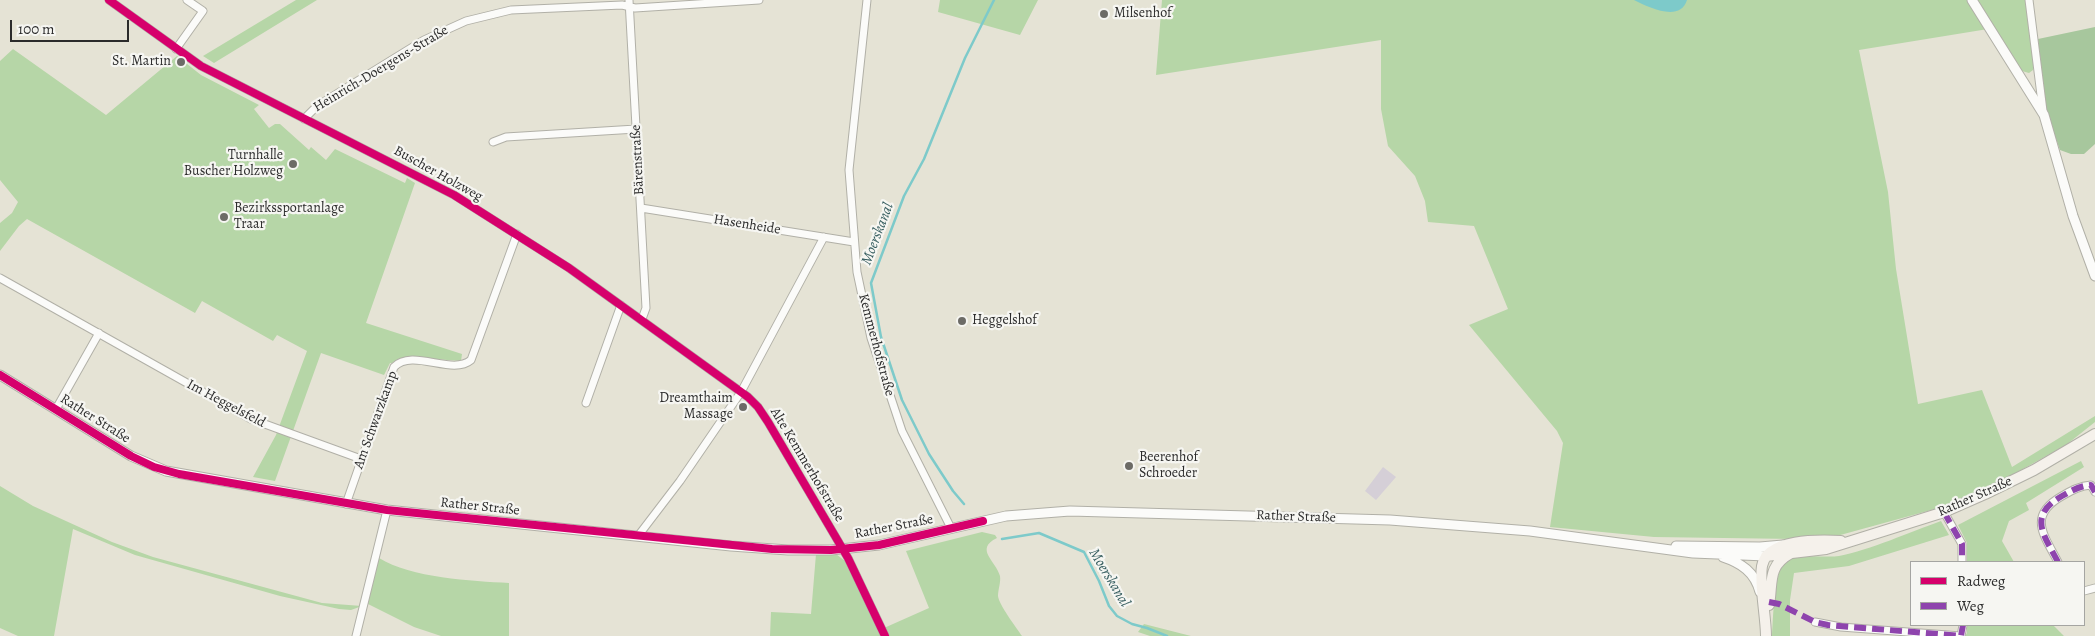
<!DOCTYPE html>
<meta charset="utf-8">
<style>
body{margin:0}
#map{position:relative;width:2095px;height:636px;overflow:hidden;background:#e5e3d5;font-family:Alegreya,serif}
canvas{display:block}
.legend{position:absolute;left:1910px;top:561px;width:175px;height:65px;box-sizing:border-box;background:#f6f6f2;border:1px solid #a5a5a2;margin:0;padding:6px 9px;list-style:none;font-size:15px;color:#2b2b2b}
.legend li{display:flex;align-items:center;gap:10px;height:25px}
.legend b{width:25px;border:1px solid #a5a5a2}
.scale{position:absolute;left:10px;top:20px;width:119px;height:22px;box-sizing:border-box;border:2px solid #2b2b2b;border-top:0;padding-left:6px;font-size:15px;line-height:18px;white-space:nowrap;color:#2b2b2b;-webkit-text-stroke:4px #f6f6f2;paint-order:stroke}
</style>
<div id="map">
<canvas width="2095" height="636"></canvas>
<ul class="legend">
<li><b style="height:6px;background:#d6006c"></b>Radweg</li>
<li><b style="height:6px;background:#8e44ad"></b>Weg</li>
</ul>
<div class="scale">100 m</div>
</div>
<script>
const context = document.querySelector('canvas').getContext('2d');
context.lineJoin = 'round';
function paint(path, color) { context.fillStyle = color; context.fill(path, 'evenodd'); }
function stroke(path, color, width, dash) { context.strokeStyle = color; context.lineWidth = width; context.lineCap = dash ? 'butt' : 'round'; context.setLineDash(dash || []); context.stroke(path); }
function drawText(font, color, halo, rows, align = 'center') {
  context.font = font + ' Alegreya,serif'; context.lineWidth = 4.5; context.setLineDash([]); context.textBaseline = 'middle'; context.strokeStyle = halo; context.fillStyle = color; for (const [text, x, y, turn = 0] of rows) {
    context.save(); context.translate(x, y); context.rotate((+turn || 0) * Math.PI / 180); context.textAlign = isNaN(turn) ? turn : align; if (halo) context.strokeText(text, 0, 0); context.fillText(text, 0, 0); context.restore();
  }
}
paint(new Path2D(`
 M1383 467 1396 477 1376 500 1365 491Z`), '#d5cfd7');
paint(new Path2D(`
 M296 0H317L214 63 203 56Z
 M940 0H1038L1020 35 938 12Z
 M1162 0H2025L2035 65 2033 70 2029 73 2022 71 1978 2 1988 29 1859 50 1888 192 1896 269 1918 404 1982 390 2012 467 2095 416V422L2066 445 2014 474 1946 506 1833 537 1795 539 1654 537 1550 527 1563 443 1557 431 1469 325 1508 309 1474 226 1428 222 1425 201 1415 176 1388 146 1381 109V40L1156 75Z
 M13 49 106 115 177 56 201 75 259 105 254 109 269 128 275 124H280L309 150 311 147 326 160 335 149 405 183 407 178 415 183 366 323 462 354 461 361 407 357 398 359 392 363H390L384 375 321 353 275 481 253 477 276 435 307 351 277 335 273 341 202 301 195 313 27 219 19 226 0 251V223L12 213 18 202 0 180V61Z
 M2081 461 2084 467 2026 503 2029 510 2009 521 2002 541 2014 562H1967V543L1958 525Z
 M0 486 33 506 112 542 153 557 322 603 362 606 351 610 339 609 280 596 135 555 73 529 54 636H18L0 628Z
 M1941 521 1949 535 1849 566 1794 573 1790 600V636H1772C1773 621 1774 570 1785 561 1795 553 1825 558 1839 556 1870 550 1910 532 1941 521Z
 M982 532 995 535 997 538C974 549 996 561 1000 576 1001 582 998 590 998 596 999 605 1016 627 1022 636H887L884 628 929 608 906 551Z
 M816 554H836L845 561 881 636H770L771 612 811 614Z
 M379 558C411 578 472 581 509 583V636H441L414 627 368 604Z
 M1144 624 1191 636H1150L1138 632Z
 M1967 625H2053L2064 636H1965L1967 633Z`), '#b6d6a7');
paint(new Path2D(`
 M2095 27V144L2084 154H2071L2060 150 2047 114 2038 39Z`), '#a7c79d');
paint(new Path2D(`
 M1634 0H1687C1680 23 1648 7 1634 0Z`), '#7dcaca');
stroke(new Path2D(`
 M964 504 953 491 929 454 902 400 881 337 871 283 904 196 924 159 965 58 994 0
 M1002 539 1039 533 1084 552 1099 581 1109 606 1117 616 1132 624 1147 628 1167 636`), '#7dcaca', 2.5);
const minor = new Path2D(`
 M109 0 201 66 454 195 569 268 748 397 758 407 768 422 848 558 885 636
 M629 0 646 308 642 319
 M867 0 849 170 857 272 871 338 902 431 951 528
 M2029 0 2043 111
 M176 49 203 11 187 0
 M304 119 317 106 424 40 466 21 511 10 622 5 635 8 759 0
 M493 142 506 137 636 129
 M641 208 854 242
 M0 278 251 419 361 459
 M586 403 621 305
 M56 409 99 333
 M346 504 394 367C413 348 452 376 471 360L517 234
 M1944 512 1962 544V562
 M638 536 680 481 741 392 824 237
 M2058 562C2044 535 2027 516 2062 496 2071 491 2079 486 2091 485L2095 492
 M2084 591 2095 588
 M1815 622 1841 627 1961 636 1963 625
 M356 636 387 510`);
const tertiary = new Path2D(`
 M1972 0 2044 115 2073 216 2095 276
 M0 375 131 456 166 471 387 510 731 546 788 550H831L879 545 1006 516 1070 511 1390 520 1530 531 1693 553 1766 556
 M1676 546 1760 547 1783 545
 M1723 557C1741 563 1755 572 1760 592`);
const secondary = new Path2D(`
 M1766 556 1826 549 1944 512 1985 494 2034 470 2095 434
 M1769 605C1773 582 1767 566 1791 553
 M1766 636C1766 617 1759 583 1762 566 1767 538 1819 540 1841 541`);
stroke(minor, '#b1b0a7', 9);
stroke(tertiary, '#b1b0a7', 11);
stroke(secondary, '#b1b0a7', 12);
stroke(minor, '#fbfbf9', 7);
stroke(tertiary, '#fbfbf9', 9);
stroke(secondary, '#f5f1eb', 10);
stroke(new Path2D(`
 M1944 512 1962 544V562
 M2058 562C2044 535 2027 516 2062 496 2071 491 2079 486 2091 485L2095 492
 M1769 602 1779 604 1815 622 1828 625 1961 636 1963 625`), '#8e44ad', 6, [12, 6]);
stroke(new Path2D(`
 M109 0 201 66 454 195 569 268 748 397 758 407 768 422 848 558 885 636
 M0 375 131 456 154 467 179 474 387 510 772 549 831 550 879 545 983 521`), '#d6006c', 8);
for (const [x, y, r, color] of [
 [1104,14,5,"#6c6b66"],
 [181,62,5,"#6c6b66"],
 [293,164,5,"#6c6b66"],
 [224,217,5,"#6c6b66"],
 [962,321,5,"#6c6b66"],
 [743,407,5,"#6c6b66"],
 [1129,466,5,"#6c6b66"]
]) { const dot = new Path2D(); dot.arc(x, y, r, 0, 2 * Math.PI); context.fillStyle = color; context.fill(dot); stroke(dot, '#f6f6f2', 2); }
drawText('14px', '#2b2b2b', '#f6f6f2', [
 ["Milsenhof",1114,14],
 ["St. Martin",171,62,"right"],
 ["Turnhalle",283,156,"right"],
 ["Buscher Holzweg",283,172,"right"],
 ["Bezirkssportanlage",234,209],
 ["Traar",234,225],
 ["Heggelshof",972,321],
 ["Dreamthaim",733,399,"right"],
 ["Massage",733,415,"right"],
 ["Beerenhof",1139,458],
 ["Schroeder",1139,474]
], 'left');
drawText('14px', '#2b2b2b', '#f6f6f2', [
 ["Heinrich-Doergens-Straße",381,69,-31],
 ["Bärenstraße",638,160,-93],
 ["Buscher Holzweg",438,174,29],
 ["Hasenheide",747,225,9],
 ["Kemmerhofstraße",876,345,75],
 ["Im Heggelsfeld",226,404,28],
 ["Rather Straße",95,419,32],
 ["Am Schwarzkamp",376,420,-70],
 ["Alte Kemmerhofstraße",807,465,59],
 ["Rather Straße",1975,497,-24],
 ["Rather Straße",480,507,6],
 ["Rather Straße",1296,517,2],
 ["Rather Straße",894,527,-11]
]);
drawText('italic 15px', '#385f61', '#f6f6f2', [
 ["Moerskanal",878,234,-69],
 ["Moerskanal",1109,578,59]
]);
</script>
